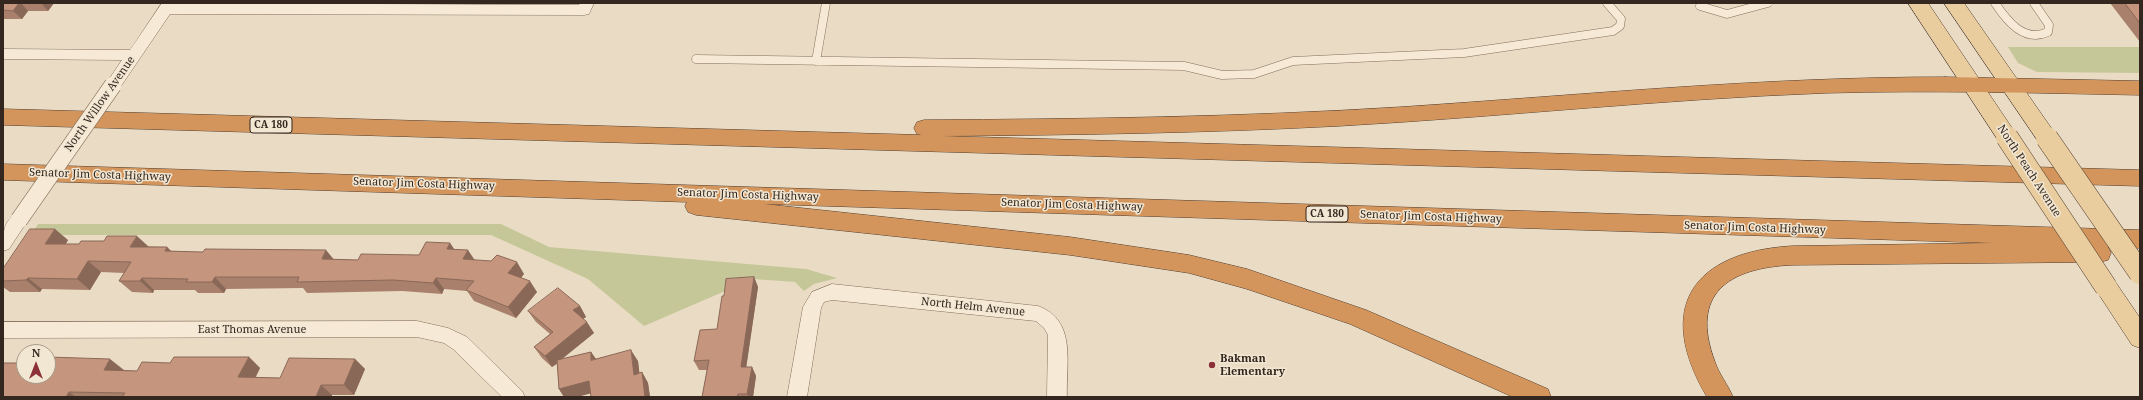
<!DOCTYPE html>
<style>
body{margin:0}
#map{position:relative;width:2143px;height:400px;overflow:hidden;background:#eadcc4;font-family:"Noto Serif",serif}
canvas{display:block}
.frame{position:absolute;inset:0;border:4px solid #34271f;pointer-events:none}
.north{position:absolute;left:16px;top:344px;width:40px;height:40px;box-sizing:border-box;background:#f2e7d3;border:1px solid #a69a8b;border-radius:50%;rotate:0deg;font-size:11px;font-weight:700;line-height:16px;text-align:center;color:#34271f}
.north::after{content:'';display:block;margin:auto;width:14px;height:18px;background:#8d3139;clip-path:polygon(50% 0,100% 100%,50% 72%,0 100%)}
</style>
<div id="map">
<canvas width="2143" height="400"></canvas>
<div class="frame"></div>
<div class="north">N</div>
</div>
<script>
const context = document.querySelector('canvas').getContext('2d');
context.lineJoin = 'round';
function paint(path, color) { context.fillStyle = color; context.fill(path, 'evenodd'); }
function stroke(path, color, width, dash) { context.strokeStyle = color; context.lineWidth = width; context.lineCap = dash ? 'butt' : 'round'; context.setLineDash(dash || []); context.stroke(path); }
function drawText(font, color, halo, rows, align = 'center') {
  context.font = font + ' "Noto Serif",serif'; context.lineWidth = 3; context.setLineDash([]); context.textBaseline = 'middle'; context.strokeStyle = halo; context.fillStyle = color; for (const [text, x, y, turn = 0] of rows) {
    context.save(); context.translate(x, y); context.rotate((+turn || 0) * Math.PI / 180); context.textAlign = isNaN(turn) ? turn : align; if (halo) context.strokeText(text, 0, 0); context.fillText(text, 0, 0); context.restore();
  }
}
paint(new Path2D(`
 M2008 47H2140V73L2037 72 2018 63Z
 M38 224H501L549 247 806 269 837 278 814 284 804 291 795 282 753 279 644 326 588 279 491 235H31Z`), '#c5c799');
const service = new Path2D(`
 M1995 3C2007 21 2024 43 2048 32L2049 25 2034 3
 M1700 6 1727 14 1768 3
 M696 59 1184 66 1222 75 1254 74 1293 61 1464 53 1613 31 1620 26 1621 19 1607 3
 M816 61 826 3`);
const minor = new Path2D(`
 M162 3 579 5 580 3H594L589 14 584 15 170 14 119 89 113 91 107 89 105 85 122 60 3 59V49L130 50Z
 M19 213 25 215 28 220 9 249 3 251C3 236 2 219 19 213Z
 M832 284 1038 306C1077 320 1066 363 1067 397H1047L1048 335 1044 328 1036 321 832 300 824 302 821 308 807 397H787L803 307 812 292Z
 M417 321 448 328 467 337 522 391 525 397H502L453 349 444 343 417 337 3 338V322Z`);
const primary = new Path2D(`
 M1908 3H1928L2014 131 2018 137 2014 143 2007 145 2000 143Z
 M1944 3H1964L2054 132 2058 138 2054 144 2047 146 2040 144Z
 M2106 277 2114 280 2140 318V348L2132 345 2094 287 2098 280Z`);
const motorway = new Path2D(`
 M1945 77 2140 81V95C2036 93 1931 90 1826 93 1663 99 1501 117 1339 126 1206 133 1073 135 941 136L2140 170V186L3 125V109L922 135 917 134 914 128 917 122 924 120C1083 119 1242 117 1401 107 1583 95 1763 77 1945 77Z
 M3 164 2140 230V248L2108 247 2111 253 2108 260 2100 262 1792 265C1729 268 1689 293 1715 362 1719 374 1728 385 1733 397H1707C1654 307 1693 252 1792 246L1993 243 764 204 1070 237 1189 255 1247 269 1366 310 1548 389 1551 397H1513L1350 324 1247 289 1189 273 1070 255 696 215 688 212 685 206 687 202 3 180Z`);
stroke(service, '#836e5c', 9);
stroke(minor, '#836e5c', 1);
stroke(primary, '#513d30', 1);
stroke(motorway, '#513d30', 1);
stroke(service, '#f6ead6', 8);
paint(minor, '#f6ead6');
paint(primary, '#eacd9f');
paint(motorway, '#d3955b');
const minorBridge = new Path2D(`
 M19 220 113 85`);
const primaryBridge = new Path2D(`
 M2007 137 2106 287
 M2047 138 2140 273`);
stroke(minorBridge, '#836e5c', 18, []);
stroke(primaryBridge, '#513d30', 23, []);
stroke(minorBridge, '#f6ead6', 17);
stroke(primaryBridge, '#eacd9f', 22);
paint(new Path2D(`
 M3 3H54L48 11H28L22 19H3Z
 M2110 3H2140V42Z
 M68 240 66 244 167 247 171 251 334 259 358 260 419 255 450 243 454 249 475 260 524 274 521 277 537 292 516 318 474 301 467 291 444 289 442 294 402 291 307 293 303 288 226 289 224 293H198L195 290H154L153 293 132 292 119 281 124 273 101 272 90 290 42 289 40 292H10L3 287V269Z
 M754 277 758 287 746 367H752L756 376 753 397H702L707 370H699L694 361 717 329 724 296Z
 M580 306 586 317 583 319 594 333 562 359 591 352 596 359 638 361 639 373 642 372 648 383 650 397H591L590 393 577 397H564L559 389 557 364 552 367 542 358 534 347 550 334 536 322 528 311Z
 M249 357 260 368 256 377 280 378 355 359 365 369 354 395H332V397H3L124 370 137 371 170 363Z`), '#a9806c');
paint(new Path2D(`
 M19 3H21L28 11 22 19 13 11Z
 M41 3H54L48 11Z
 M55 229 68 240 59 255 45 244Z
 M137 236 149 247H130Z
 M450 243 458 255 447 249Z
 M167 247 179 259 165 251Z
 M326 250 336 262 322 259Z
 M468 250 476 262 463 259Z
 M88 261 101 272 90 290 77 279Z
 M517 262 524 274 516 284 508 273Z
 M215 277 226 289 224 293 212 282Z
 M754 277 758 287 745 376 741 367Z
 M28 278 42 289 40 292 26 280Z
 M142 278 154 290 153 293 140 281Z
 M436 278 444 289 442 294 433 283Z
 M530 281 537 292 516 318 508 307Z
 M580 306 586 317 580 321 573 310Z
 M587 322 594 333 552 367 545 356Z
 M631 350 638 361 641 385 634 375Z
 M591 352 598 362 591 360Z
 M249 357 260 368 250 387 238 377Z
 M110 359 124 370 118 381 104 370Z
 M355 359 365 369 354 395 344 385Z
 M752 367 756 376 753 397H749L747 394Z
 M642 372 648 383 650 397H645Z
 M589 381 596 392 577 397H564L559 389Z
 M321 385 332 395V397H316Z
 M69 392 76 397H66Z`), '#8a6858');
const building = new Path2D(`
 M3 3H19L13 11 3 10Z
 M2125 3H2140V23Z
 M30 229H55L45 244H79L81 241H104L107 236H137L130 247H167L165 251 203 252 205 249 326 250 322 259 358 260 361 254 419 255 426 242 450 243 447 249 468 250 463 259 491 261 497 255 517 262 508 273 530 281 508 307 466 290 474 281 436 278 433 283 393 280 297 282 299 277H215L212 282H186L188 279 142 278 140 281H119L131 262 88 261 77 279 28 278 26 280 3 281V269Z
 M754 277 741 367H752L747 394H738L737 397H702L709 360 694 361 700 330 717 329 722 296H724L726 279Z
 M558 288 580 306 573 310 587 322 545 356 534 347 553 332 528 311Z
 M631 350 634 375 642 372 645 397H591L589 381 559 389 557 360 591 352V360Z
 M48 357 110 359 104 370 137 371 142 362 170 363 174 357H249L238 377 280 378 289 358 355 359 344 385H321L316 397H122L125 393 69 392 66 397H3V363H24V376H48Z`);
paint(building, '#c5957d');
stroke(building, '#8a6858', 1);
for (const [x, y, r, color] of [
 [1212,365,4,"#8d3139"]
]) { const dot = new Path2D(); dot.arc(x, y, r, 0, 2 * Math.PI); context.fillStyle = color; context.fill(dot); stroke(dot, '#f2e7d3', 1.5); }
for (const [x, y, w] of [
 [271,125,42],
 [1327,214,42]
]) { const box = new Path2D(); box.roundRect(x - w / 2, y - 8, w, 16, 3); context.fillStyle = '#f2e7d3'; context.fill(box); stroke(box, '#34271f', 1); }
drawText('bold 10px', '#34271f', null, [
 ["CA 180",271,125],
 ["CA 180",1327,214]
]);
drawText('11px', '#34271f', '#f2e7d3', [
 ["North Willow Avenue",100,104,-55],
 ["North Peach Avenue",2029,171,57],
 ["Senator Jim Costa Highway",100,175,2],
 ["Senator Jim Costa Highway",424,184,2],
 ["Senator Jim Costa Highway",748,195,2],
 ["Senator Jim Costa Highway",1072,205,2],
 ["Senator Jim Costa Highway",1431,217,2],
 ["Senator Jim Costa Highway",1755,228,2],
 ["North Helm Avenue",973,307,6],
 ["East Thomas Avenue",252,330]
]);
drawText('bold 11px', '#34271f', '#f2e7d3', [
 ["Bakman",1220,359],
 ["Elementary",1220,372]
], 'left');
</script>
